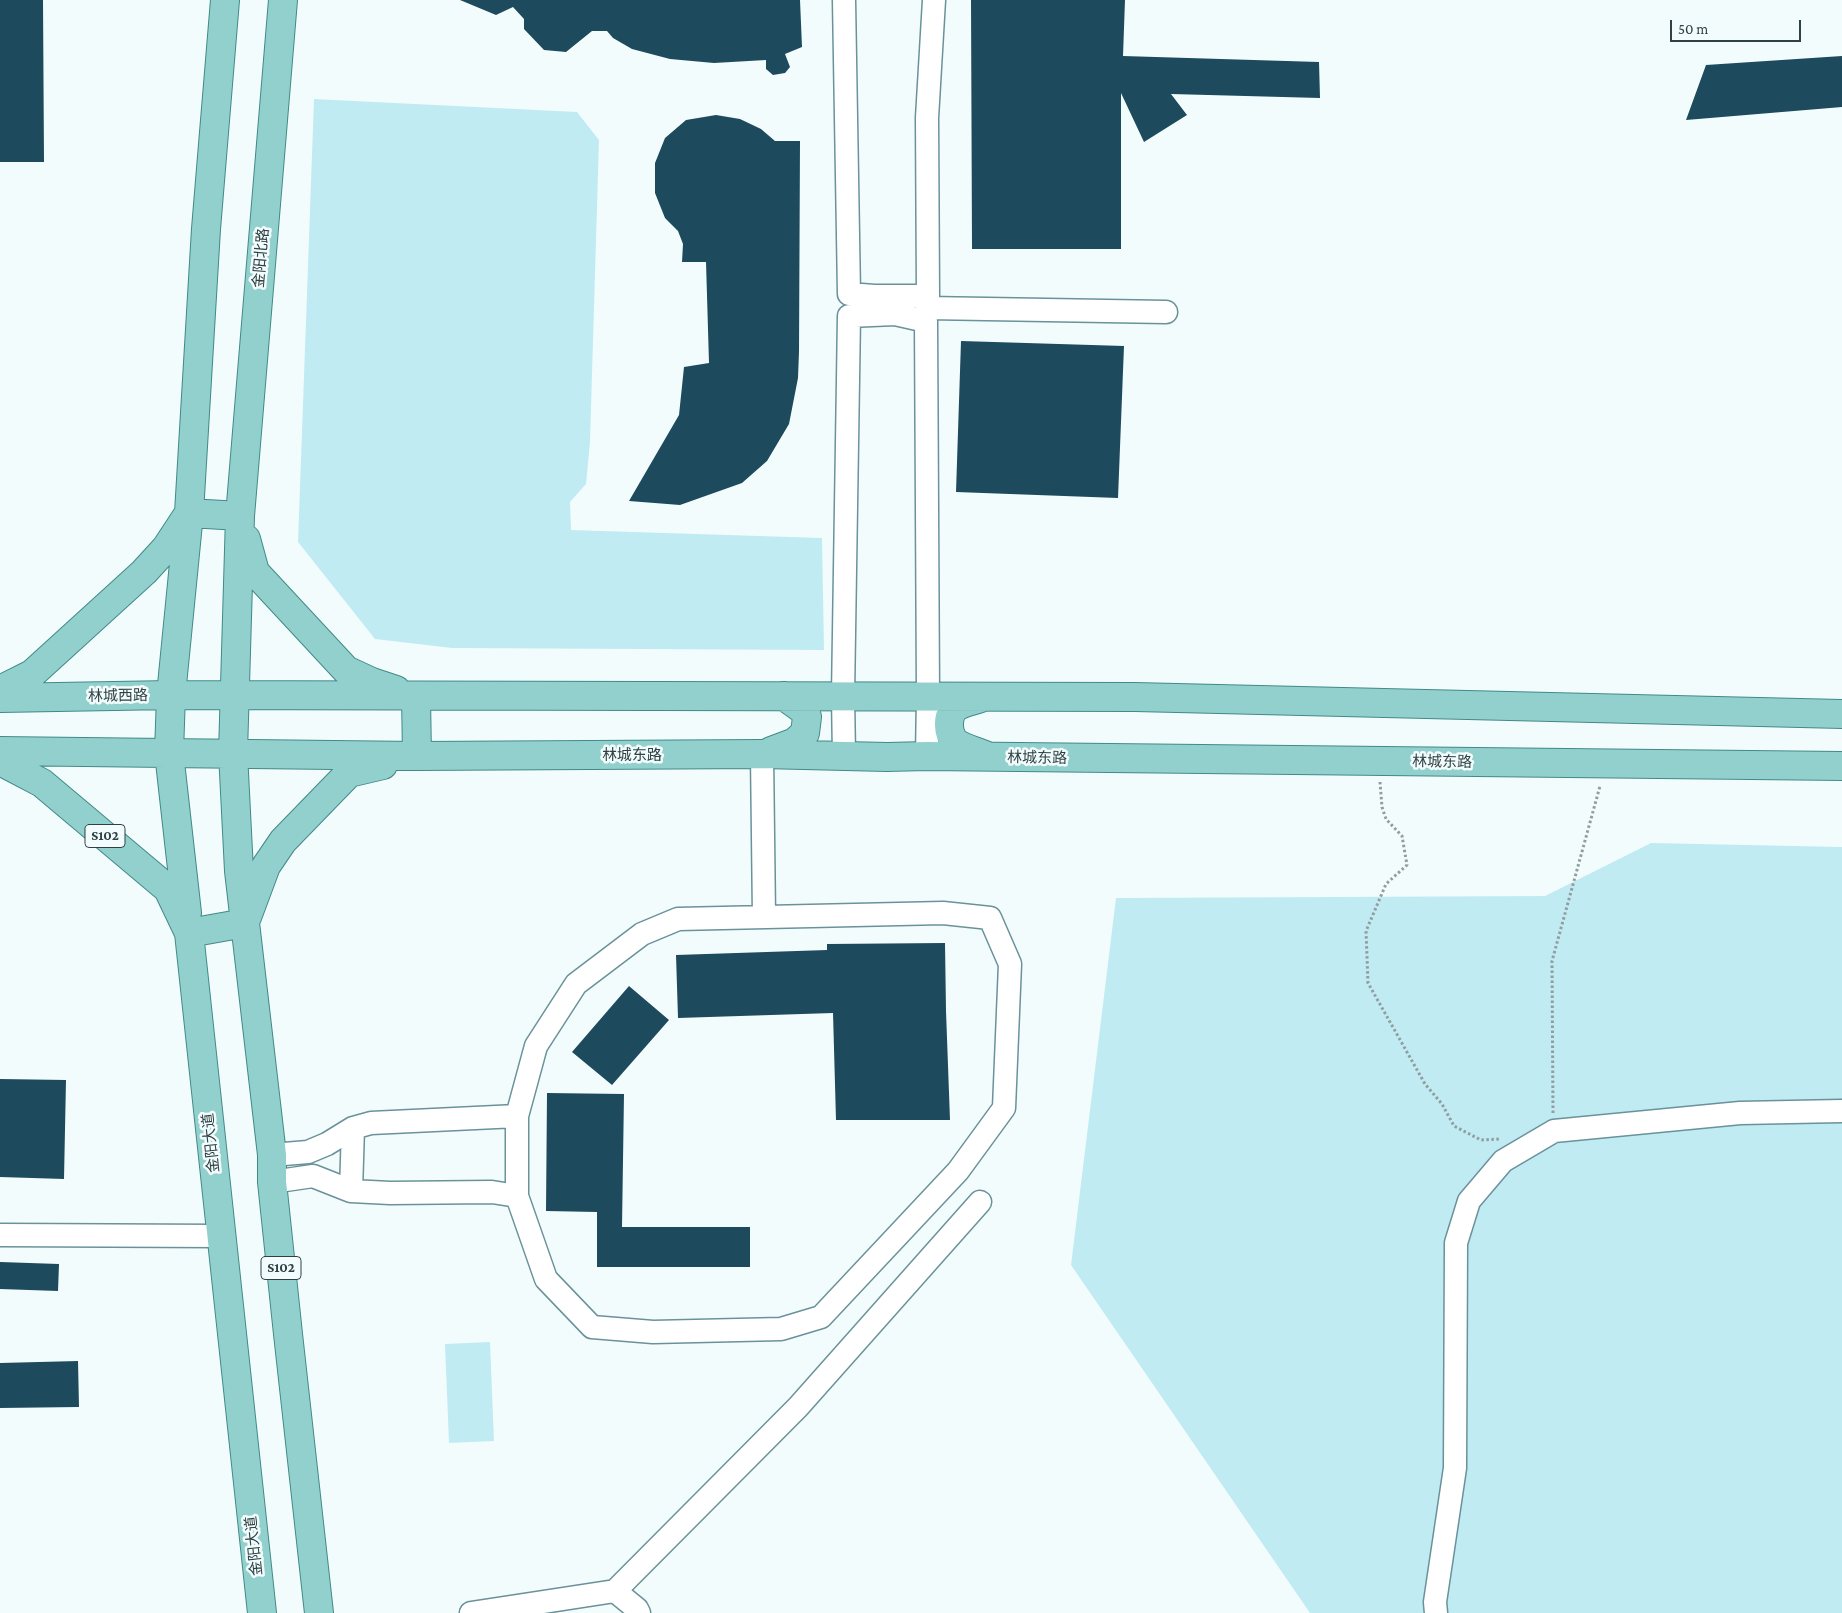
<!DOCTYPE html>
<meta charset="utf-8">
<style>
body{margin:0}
#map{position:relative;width:1842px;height:1613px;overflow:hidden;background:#f3fcfd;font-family:"Crimson Pro",serif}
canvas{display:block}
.scale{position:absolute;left:1670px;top:20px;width:131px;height:22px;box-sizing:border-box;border:2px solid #2f4144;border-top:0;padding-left:6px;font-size:15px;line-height:18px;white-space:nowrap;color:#2f4144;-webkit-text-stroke:4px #f3fcfd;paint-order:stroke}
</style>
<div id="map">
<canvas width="1842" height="1613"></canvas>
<div class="scale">50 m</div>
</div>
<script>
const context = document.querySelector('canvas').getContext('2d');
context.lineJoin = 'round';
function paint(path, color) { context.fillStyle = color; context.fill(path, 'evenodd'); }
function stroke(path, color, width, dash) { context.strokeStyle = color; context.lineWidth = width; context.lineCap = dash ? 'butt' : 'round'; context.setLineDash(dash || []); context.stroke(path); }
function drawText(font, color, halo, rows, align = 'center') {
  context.font = font + ' "Crimson Pro","Noto Sans SC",serif'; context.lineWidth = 5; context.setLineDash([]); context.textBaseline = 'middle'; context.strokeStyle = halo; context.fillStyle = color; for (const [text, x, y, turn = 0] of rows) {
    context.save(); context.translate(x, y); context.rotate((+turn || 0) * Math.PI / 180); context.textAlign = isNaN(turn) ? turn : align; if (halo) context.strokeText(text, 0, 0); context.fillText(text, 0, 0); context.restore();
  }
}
paint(new Path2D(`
 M314 99 577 112 599 140 590 442 586 484 570 502 571 530 822 538 824 650 452 648 375 639 298 542Z
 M1651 843 1842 847V1613H1310L1071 1265 1116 898 1545 896Z
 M490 1342 494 1441 449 1443 445 1344Z`), '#c1ebf3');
paint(new Path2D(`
 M0 0H43L44 162H0Z
 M460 0H800L802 47 785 54 790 67 785 73 773 75 766 69V60L714 63 670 59 632 49 613 38 607 31H592L566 52 544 50 524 29V19L513 7 496 15Z
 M971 0H1125L1123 56 1319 62 1320 98 1171 94 1187 115 1144 142 1121 93V249H972Z
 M1842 56V107L1686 120 1706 65Z
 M716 115 740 119 761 129 775 141H800L799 352 798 378 789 424 767 461 742 483 680 505 629 501 679 415 684 367 709 363 706 262H682L683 244 678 231 665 218 655 193V163L665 138 686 120Z
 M961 341 1124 346 1118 498 956 492Z
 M945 943 946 1011 950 1120H836L833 1013 678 1018 676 955 827 950V944Z
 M629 986 669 1020 612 1085 572 1052Z
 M0 1079 66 1080 64 1179 0 1177Z
 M547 1093 624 1094 622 1227H750V1267H597V1212L546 1211Z
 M0 1262 59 1264 58 1291 0 1289Z
 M78 1361 79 1407 0 1408V1363Z`), '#1e4a5e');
const minor = new Path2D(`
 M844 0 849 294 874 296H928L927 118 934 0
 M927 308 1166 312
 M762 754 764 917
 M844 756 843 696 849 316 895 314 926 321 928 696 927 756
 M943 913 990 918 1010 964 1004 1108 958 1171 821 1317 781 1329 653 1332 592 1327 546 1279 517 1196V1116L536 1046 576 984 642 934 678 919Z
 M272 1155 308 1152 327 1144 353 1128 371 1123 517 1116
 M272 1182 313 1176 351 1191 390 1193 492 1192 517 1196
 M351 1191 353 1128
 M0 1235 220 1236
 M615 1591 798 1407 980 1202
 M471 1613 615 1591 637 1609 639 1613
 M1436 1613 1435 1602 1455 1468 1456 1243 1469 1201 1503 1161 1554 1131 1740 1113 1842 1111`);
const major = new Path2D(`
 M283 0 240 516 233 753 239 871 272 1155V1182L288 1334 319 1613
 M189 513 240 516
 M246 539 255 572 346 670 372 682 396 690
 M0 690 32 674 144 572 166 548 187 516
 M416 697 417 756
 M0 698 171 695 1135 697 1842 714
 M981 698C973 701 965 702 958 706 946 712 947 733 955 742 962 748 976 751 985 755
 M0 751 417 756 762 754 887 757 927 756 1842 766
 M771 751 795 742 805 733 807 717 805 711 784 696
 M0 761 42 783 168 889 189 933 262 1613
 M187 913 169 753 171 695 189 513 206 229 225 0
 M247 917 266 866 283 841 349 773 383 765
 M189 933 245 923`);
stroke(minor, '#69929a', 25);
stroke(major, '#418a88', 30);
stroke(new Path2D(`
 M1380 782 1382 807 1386 819 1402 836 1407 865 1386 884 1366 931 1368 983 1425 1084 1442 1104 1454 1126 1481 1140 1500 1139
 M1553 1113 1552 961 1600 786`), '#909ea0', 3, [2.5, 2.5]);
stroke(minor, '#fff', 22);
stroke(major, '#92d0cd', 28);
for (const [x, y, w] of [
 [105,836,40],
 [281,1268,40]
]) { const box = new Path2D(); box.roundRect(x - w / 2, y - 11.5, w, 23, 4); context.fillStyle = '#f3fcfd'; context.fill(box); stroke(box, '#2f4144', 1); }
drawText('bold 14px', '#2f4144', null, [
 ["S102",105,836],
 ["S102",281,1268]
]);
drawText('15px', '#2f4144', '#f3fcfd', [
 ["金阳北路",261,258,-85],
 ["林城西路",118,696,-1],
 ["林城东路",632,755],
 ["林城东路",1037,758,1],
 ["林城东路",1442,762,1],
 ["金阳大道",211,1143,-96],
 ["金阳大道",254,1546,-96]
]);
</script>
